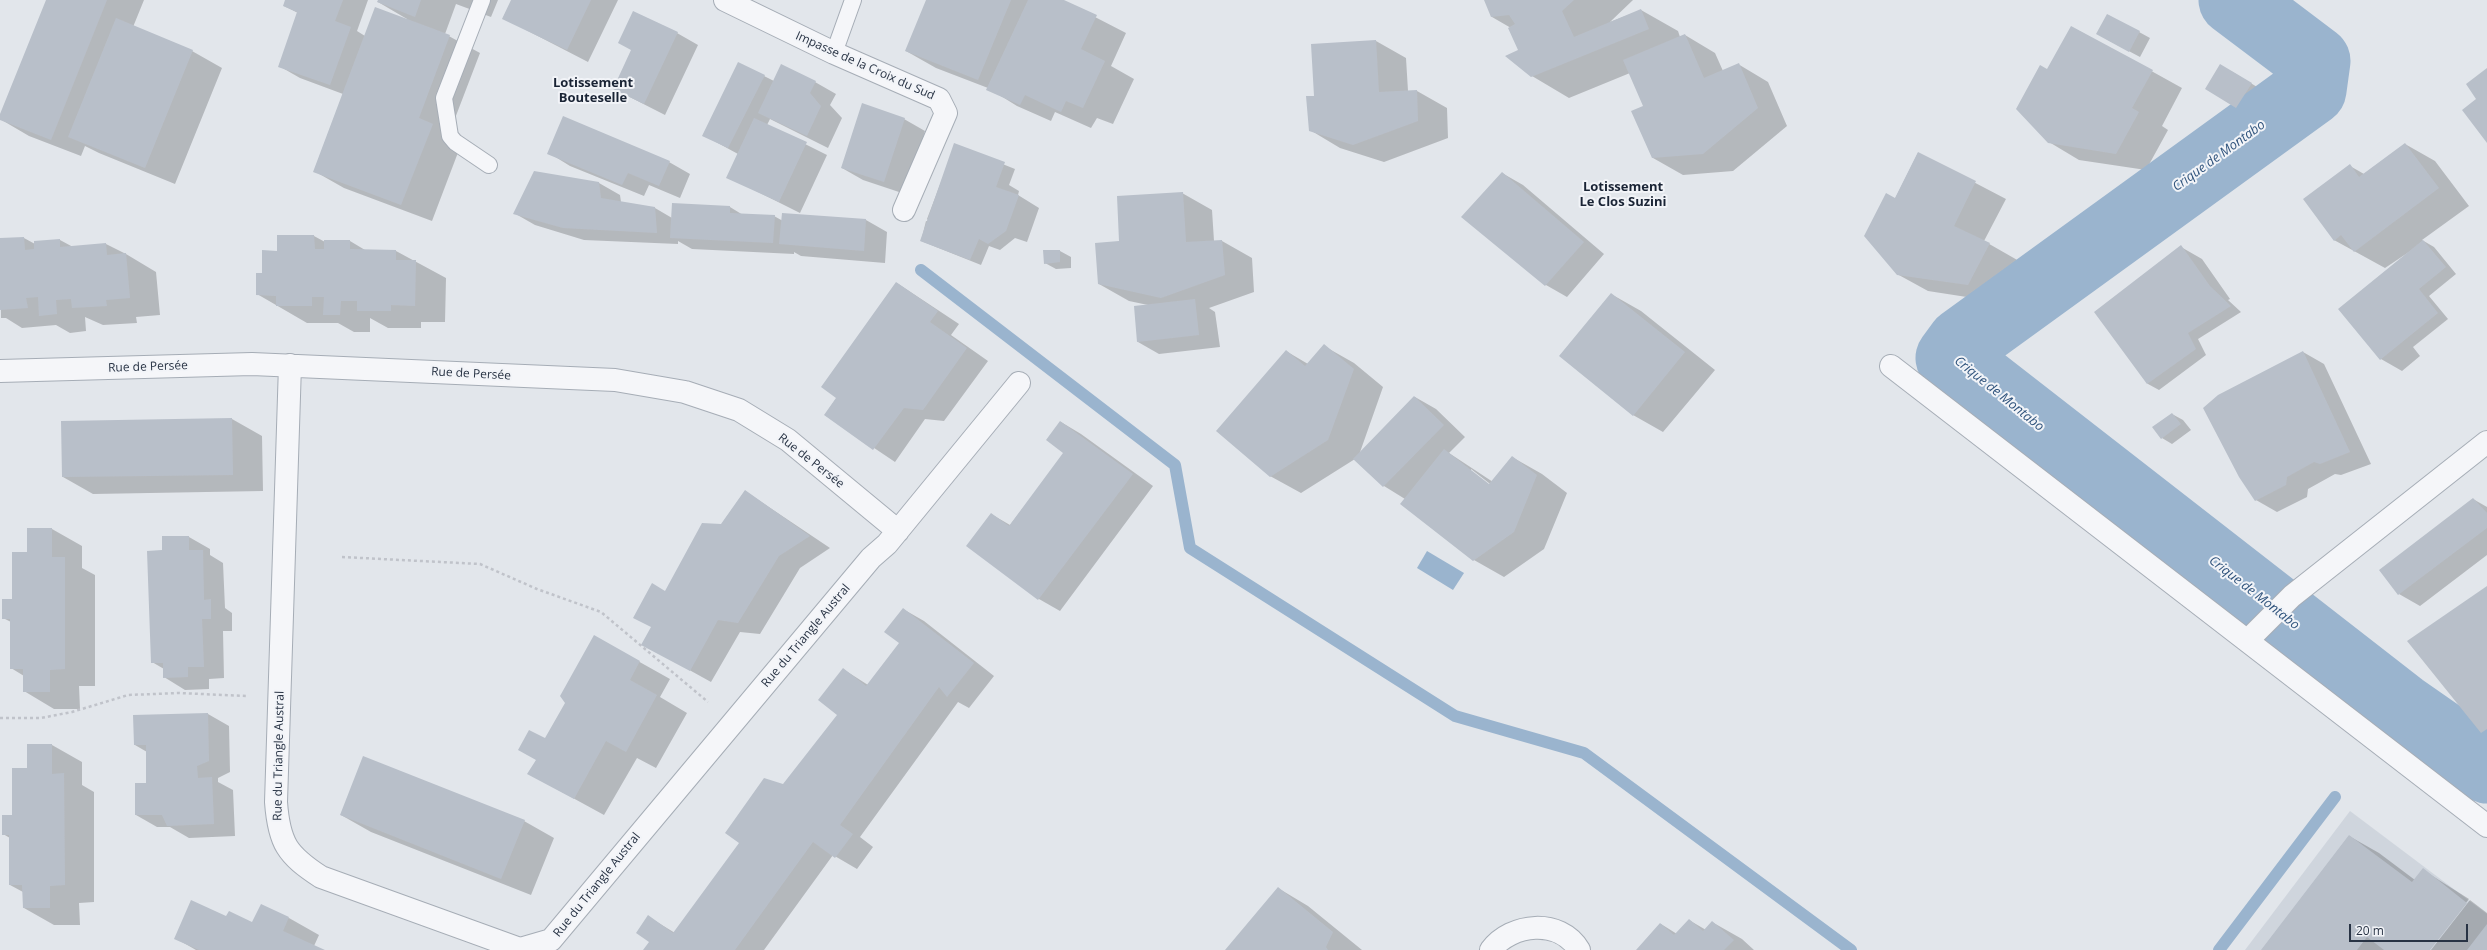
<!DOCTYPE html>
<meta charset="utf-8">
<style>
body{margin:0}
#map{position:relative;width:2487px;height:950px;overflow:hidden;background:#e2e6eb;font-family:"Open Sans",sans-serif}
canvas{display:block}
.scale{position:absolute;left:2349px;top:924px;width:119px;height:18px;box-sizing:border-box;border:2px solid #283344;border-top:0;padding-left:5px;font-size:12px;line-height:14px;white-space:nowrap;color:#283344;-webkit-text-stroke:3px #f2f4f8;paint-order:stroke}
</style>
<div id="map">
<canvas width="2487" height="950"></canvas>
<div class="scale">20 m</div>
</div>
<script>
const context = document.querySelector('canvas').getContext('2d');
context.lineJoin = 'round';
function paint(path, color) { context.fillStyle = color; context.fill(path, 'evenodd'); }
function stroke(path, color, width, dash) { context.strokeStyle = color; context.lineWidth = width; context.lineCap = dash ? 'butt' : 'round'; context.setLineDash(dash || []); context.stroke(path); }
function drawText(font, color, halo, rows, align = 'center') {
  context.font = font + ' "Open Sans",sans-serif'; context.lineWidth = 4; context.setLineDash([]); context.textBaseline = 'middle'; context.strokeStyle = halo; context.fillStyle = color; for (const [text, x, y, turn = 0] of rows) {
    context.save(); context.translate(x, y); context.rotate((+turn || 0) * Math.PI / 180); context.textAlign = isNaN(turn) ? turn : align; if (halo) context.strokeText(text, 0, 0); context.fillText(text, 0, 0); context.restore();
  }
}
paint(new Path2D(`
 M2350 811 2487 914V950H2245Z`), '#cfd5dd');
paint(new Path2D(`
 M1427 551 1464 573 1453 590 1417 568Z`), '#9ab4ce');
paint(new Path2D(`
 M47 0H144L133 27 192 51 222 68 175 184 99 153 85 146 81 156 29 136 0 119Z
 M286 0H368L357 31 365 36 407 19 378 2 379 0H498L491 17 456 4 445 34 480 53 449 134 462 142 432 221 344 188 314 171 343 94 300 78 279 66 298 13 284 6Z
 M512 0H618L588 62 503 18Z
 M927 0H1062L1126 33 1111 66 1134 79 1113 124 1097 118 1091 128 1055 112 1051 121 1017 106 988 88 936 68 906 51Z
 M1485 0H1633L1610 22 1641 10 1678 31 1680 37 1685 35 1715 53 1723 71 1738 64 1768 82 1787 126 1733 171 1683 175 1653 158 1644 107 1630 73 1569 98 1532 76 1511 28 1492 17Z
 M2108 15 2150 38 2140 57 2108 40Z
 M2072 27 2182 88 2162 126 2168 130 2146 170 2079 160 2049 142 2048 70Z
 M677 33 698 45 665 115 614 89Z
 M1376 41 1406 58 1408 91H1417L1447 108 1448 138 1384 162 1340 148 1310 130 1315 97 1312 45Z
 M2231 71 2262 90 2247 113 2206 88Z
 M764 76 774 81 815 82 836 94 830 105 842 118 828 148 770 119 767 125 827 155 800 213 728 177 738 154 703 135Z
 M904 119 925 131 905 194 863 180 842 168Z
 M2405 144 2435 161 2469 206 2422 240 2434 247 2456 274 2429 296 2448 319 2413 347 2420 356 2402 371 2381 359 2340 309 2409 252 2385 268 2334 240 2350 166 2364 174Z
 M955 145 1015 169 1009 185 1019 191 1018 195 1039 208 1027 242 1015 238 1000 250 989 246 981 265 921 241 926 221 930 222 927 219Z
 M549 153 669 162 690 174 680 198 649 185 644 196 570 166Z
 M1918 153 2006 199 1984 241 2019 261 1999 302 1928 291 1897 274 1895 199Z
 M1502 173 1523 185 1604 254 1567 297 1546 285Z
 M599 183 620 195 621 202 655 208 672 218 673 204 730 207 743 215 774 216 783 221V214L866 220 887 232 885 263 801 256 794 252V254L692 249 678 241V244L584 240 535 225 514 213Z
 M1182 193 1212 210 1214 241H1222L1252 258 1254 292 1209 308 1215 312 1220 347 1159 354 1138 342 1148 305 1129 301 1099 284 1120 242Z
 M314 236 325 242 350 241 365 250 396 251 446 278 445 322H421V328H388L370 318V332H354L338 323H307L257 294 263 274 278 252Z
 M24 238 35 244 60 240 73 247 106 244 126 254 156 272 160 315 136 317 137 323 103 325 85 317 86 331 70 333 56 325 22 328 6 318H1L0 239Z
 M2181 247 2202 259 2230 299 2228 300 2241 312 2198 339 2206 355 2159 390 2148 384 2095 312Z
 M1060 251 1071 257V268L1056 269 1045 263Z
 M897 283 959 324 951 335 988 361 944 421 925 419 895 462 825 415 837 397Z
 M1611 294 1641 311 1715 370 1663 432 1633 415Z
 M1324 346 1354 363 1383 387 1359 455 1415 397 1436 409 1465 437 1449 453 1493 482 1512 457 1542 474 1567 493 1544 549 1504 577 1474 560 1405 499 1384 486 1355 459 1301 493 1270 476 1286 351 1308 364ZM1471 469 1494 487 1493 488 1471 471Z
 M2303 352 2324 364 2371 464 2341 475 2335 474 2308 489 2307 497 2277 512 2256 500Z
 M2172 414 2183 420 2191 430 2172 444 2162 438Z
 M232 419 262 436 263 491 93 494 63 477 62 422Z
 M1061 422 1081 434 1153 486 1060 611 1039 599 967 546 991 514 1010 525 1065 453Z
 M745 491 830 548 800 568 760 634 740 632 711 682 664 656 652 627 666 592 721 525Z
 M2473 499 2487 507V555L2420 606 2399 594Z
 M52 529 82 546V568L95 575V686H79L80 709H54L24 691V676L11 668V622L3 618Z
 M189 537 210 549V555L223 563 225 608 232 613V631H223L224 678 209 679V689L185 690 164 677V669L152 662 163 551Z
 M2487 587V735L2482 732Z
 M903 609 924 621 994 676 969 708 958 702 860 837 873 847 857 869 833 855 764 950H644L650 942 649 917 675 933 783 785 838 715 843 669 868 685 900 643Z
 M595 637 670 679 660 697 687 713 656 768 637 758 604 815 529 774 566 703Z
 M208 714 229 726 230 772 218 778V782L233 790 235 836 189 838 170 827H157L136 815 147 784V752L135 745Z
 M52 745 82 762V785L94 792V902L79 903 80 925H54L24 908 23 892 10 885V838L3 834Z
 M341 815 524 821 554 838 531 895 371 832Z
 M2349 836 2379 853 2415 880 2423 870 2469 899 2429 950H2262Z
 M1278 888 1308 906 1362 950H1226Z
 M2470 900 2487 913V950H2431Z
 M227 918 253 923 289 918 319 935 314 946 323 950H196L175 938Z
 M1689 920 1706 930 1712 922 1742 939 1754 950H1638L1661 924 1677 934Z`), '#0003');
stroke(new Path2D(`
 M921 270 1175 465 1190 548 1455 716 1584 753 1851 950
 M2219 950 2335 797`), '#9ab4ce', 12);
stroke(new Path2D(`
 M2234 0 2315 61 2311 90 1962 343 1951 358 2401 708 2487 768`), '#9ab4ce', 71);
paint(new Path2D(`
 M46 0H107L51 140 0 120V114Z
 M285 0H343L335 21 351 27 330 85 278 67 297 12 283 6Z
 M378 0H421L415 17 377 2Z
 M511 0H591L567 50 502 19Z
 M926 0H1011L978 80 905 51Z
 M1028 0H1064L1097 15 1081 49 1105 61 1083 108 1066 101 1061 112 1025 95 1020 105 986 90Z
 M1484 0H1574L1562 11 1574 37 1641 9 1649 29 1531 77 1505 56 1518 50 1508 28 1515 24 1509 15 1491 17Z
 M375 7 450 35 419 118 433 124 401 205 313 172Z
 M633 11 678 32 644 104 613 89 631 50 618 43Z
 M2107 14 2140 31 2129 52 2096 34Z
 M116 18 193 50 145 168 68 137Z
 M2071 26 2153 70 2132 108 2139 112 2116 154 2048 143 2016 109 2040 65 2047 69Z
 M1685 34 1704 78 1739 63 1758 108 1703 154 1652 158 1631 111 1643 106 1623 60Z
 M1376 40 1379 92 1417 90 1418 121 1353 145 1309 131 1306 96H1314L1311 44Z
 M738 62 765 75 728 148 702 136Z
 M781 64 816 81 810 93 821 106 807 136 758 113Z
 M2220 64 2252 83 2236 108 2205 89Z
 M2487 68V143L2462 110 2476 99 2466 84Z
 M862 103 905 118 884 182 841 168Z
 M563 116 670 161 659 186 628 173 622 185 547 154Z
 M754 118 807 142 779 202 726 178Z
 M954 143 1005 162 996 187 1019 195 1006 231 988 244 979 239 970 260 920 241Z
 M2405 143 2439 188 2354 252 2341 235 2334 241 2303 199 2350 164 2359 177Z
 M1918 152 1976 181 1954 226 1990 243 1968 285 1897 275 1864 236 1886 193 1895 198Z
 M534 171 599 182 601 198 655 207 657 233 563 228 513 214Z
 M1502 172 1584 242 1545 286 1461 217Z
 M1183 192 1186 242 1222 240 1225 275 1161 298 1098 284 1095 243 1119 241 1117 196Z
 M672 203 730 206V213L775 215 773 243 670 238Z
 M782 213 866 219 864 251 779 244Z
 M277 235H314L315 249H324V240H350V249L396 250V260H416L415 306 391 305V311H357V301H341L340 315H323L324 297H312V306H276V296L256 295V273H262V250L277 251Z
 M24 237 25 250 34 249V241L60 239V247L106 243 107 255 126 253 130 298 106 300 107 306 72 308 71 299 56 300 57 314 39 316 38 297 26 298 28 308 0 310V238Z
 M2423 240 2446 267 2419 289 2438 313 2380 360 2338 309Z
 M2181 245 2210 286 2231 306 2188 333 2196 349 2147 384 2094 312Z
 M1043 250H1060V262L1044 264Z
 M896 282 938 311 930 322 967 348 923 410 904 408 873 450 824 415 836 398 821 387Z
 M1611 293 1685 352 1633 416 1559 356Z
 M1195 299 1199 335 1137 342 1134 306Z
 M1324 344 1354 369 1328 440 1270 477 1216 431 1286 350 1305 366Z
 M2303 351 2350 452 2320 464 2314 462 2287 477 2286 485 2255 501 2239 477 2203 408 2218 395Z
 M1414 396 1444 425 1383 487 1353 459Z
 M2172 413 2181 424 2161 439 2152 427Z
 M232 418 233 475 62 477 61 421Z
 M1060 421 1133 474 1038 600 966 546 991 513 1009 526 1063 453 1046 440Z
 M1444 449 1489 484 1512 456 1537 475 1514 532 1473 561 1400 504Z
 M745 490 810 536 779 556 738 623 718 620 690 671 641 645 651 627 633 618 652 583 665 591 702 523 721 524Z
 M2473 498 2487 513V528L2398 595 2379 570Z
 M27 528H52V557H65V669L50 670V692H23V669H10V619H2V599H12V552H27Z
 M162 536H189V550H203L204 600 211 599V619H202L204 667H188V677L163 678V663H151L147 551 162 550Z
 M2487 586V729L2481 733 2407 641Z
 M903 608 974 663 947 697 939 687 840 825 853 834 835 858 813 842 735 950H643L649 942 636 933 648 915 673 933 739 843 725 833 764 778 783 784 837 715 818 700 843 668 866 686 899 643 884 632Z
 M594 635 640 661 630 680 657 695 626 752 606 741 574 799 527 774 536 760 518 750 529 730 545 738 565 703 560 696Z
 M208 713 209 761 197 766 198 778 212 777 214 824 167 826 162 815H135V783H146V745H134L133 715Z
 M27 744H52V774L64 773 65 885 50 886V908H23L22 885H9V835H2V815H12V768H27Z
 M363 756 525 820 501 879 340 815Z
 M2349 835 2412 882 2423 868 2467 903 2430 950H2384L2367 937 2357 950H2261Z
 M1278 887 1333 932 1326 947 1328 950H1225Z
 M191 900 226 916 229 911 252 922 261 904 289 917 283 931 325 950H199L174 939Z
 M1689 919 1703 931 1712 921 1734 940 1724 950H1636L1660 923 1674 935Z
 M2487 924V950H2467Z`), '#b8bfc9');
const lane = new Path2D(`
 M482 0 444 98 450 136 455 142 489 165
 M834 53 853 0`);
const street = new Path2D(`
 M725 0 834 53 939 99 946 113 904 210
 M290 365 276 802C279 843 287 855 321 877L520 949 551 940 871 558 887 544 1019 383
 M1891 366 2487 826
 M0 371 252 364 615 380 685 392 739 410 788 440 898 531
 M2248 640 2292 596 2487 442
 M1491 950C1511 923 1560 918 1579 950`);
stroke(lane, '#a6adb6', 18);
stroke(street, '#a6adb6', 24);
stroke(new Path2D(`
 M342 557 480 564 537 589 601 612 708 702
 M0 718H41L72 712 128 695 179 693 246 696`), '#c0c3ca', 2.5, [3, 3]);
stroke(lane, '#f5f6f9', 16);
stroke(street, '#f5f6f9', 22);
drawText('12px', '#283344', '#f2f4f8', [
 ["Impasse de la Croix du Sud",865,66,24],
 ["Rue de Persée",148,367,-2],
 ["Rue de Persée",471,374,3],
 ["Rue de Persée",811,461,38],
 ["Rue du Triangle Austral",806,636,-50],
 ["Rue du Triangle Austral",279,756,-89],
 ["Rue du Triangle Austral",597,885,-51]
]);
drawText('bold 13px', '#1a2435', '#f2f4f8', [
 ["Lotissement",593,83],
 ["Bouteselle",593,98],
 ["Lotissement",1623,187],
 ["Le Clos Suzini",1623,202]
]);
drawText('italic 13px', '#2f537c', '#f2f4f8', [
 ["Crique de Montabo",2219,156,-36],
 ["Crique de Montabo",1999,394,39],
 ["Crique de Montabo",2254,593,38]
]);
</script>
